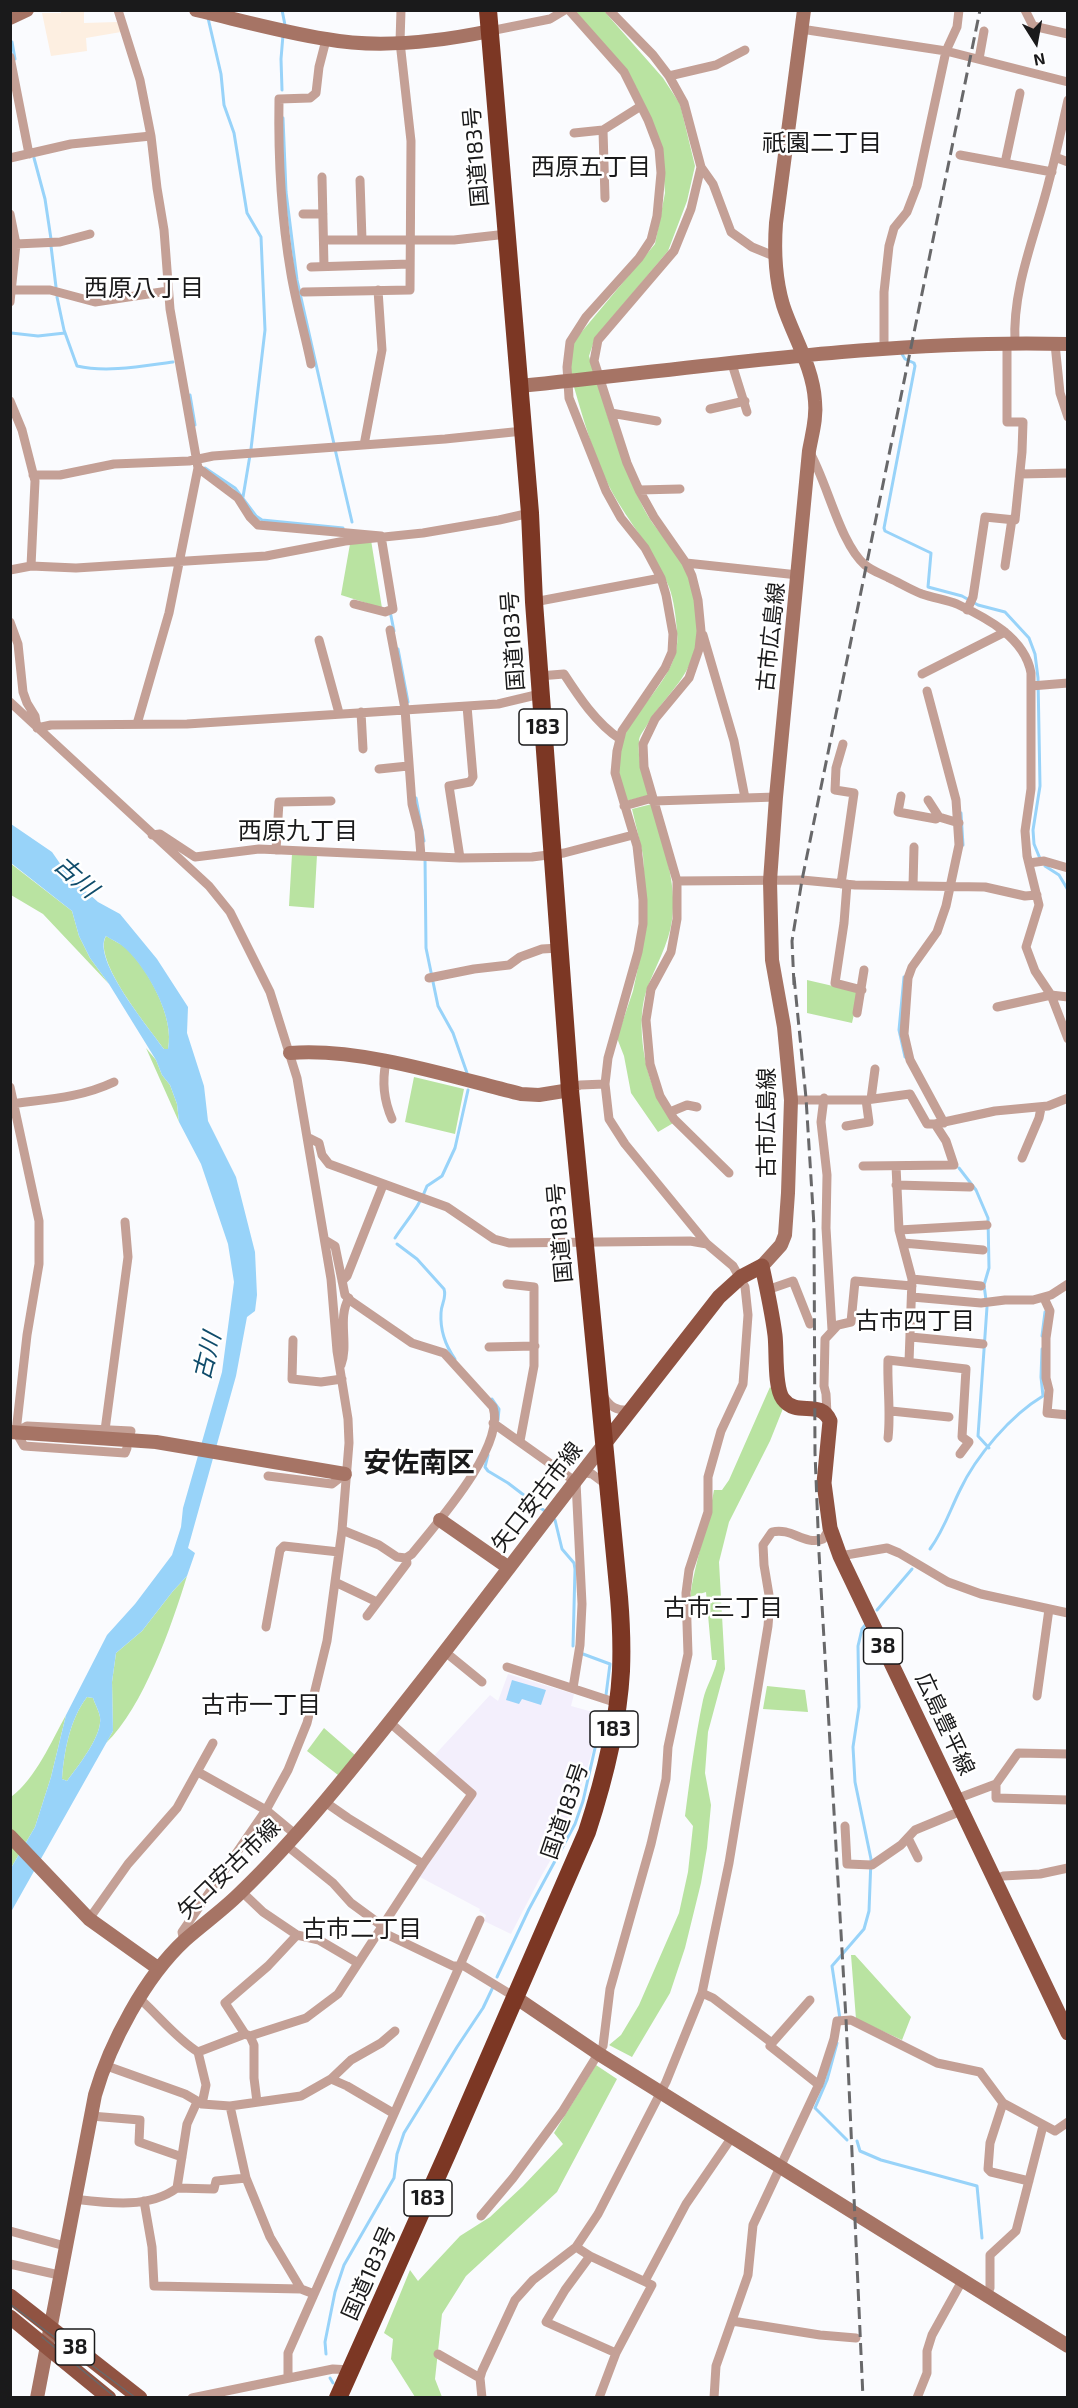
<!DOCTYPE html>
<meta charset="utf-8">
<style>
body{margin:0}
#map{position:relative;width:1078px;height:2408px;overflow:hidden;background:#fafbfe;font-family:"Exo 2",sans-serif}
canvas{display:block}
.frame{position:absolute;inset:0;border:12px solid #1a1a1b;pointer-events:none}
.north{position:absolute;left:1006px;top:12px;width:60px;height:60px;-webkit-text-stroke:4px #fff;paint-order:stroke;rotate:169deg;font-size:16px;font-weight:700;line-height:24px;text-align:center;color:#1a1a1b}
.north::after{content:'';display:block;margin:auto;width:21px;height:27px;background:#1a1a1b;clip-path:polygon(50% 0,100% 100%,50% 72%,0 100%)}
</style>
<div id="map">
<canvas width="1078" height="2408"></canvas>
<div class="frame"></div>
<div class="north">N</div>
</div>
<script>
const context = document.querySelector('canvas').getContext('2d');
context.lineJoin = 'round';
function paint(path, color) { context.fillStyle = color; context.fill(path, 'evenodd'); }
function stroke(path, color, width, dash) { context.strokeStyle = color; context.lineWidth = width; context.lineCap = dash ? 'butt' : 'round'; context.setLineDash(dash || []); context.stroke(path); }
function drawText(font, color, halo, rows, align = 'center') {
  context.font = font + ' "Exo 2","Noto Sans JP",sans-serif'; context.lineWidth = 5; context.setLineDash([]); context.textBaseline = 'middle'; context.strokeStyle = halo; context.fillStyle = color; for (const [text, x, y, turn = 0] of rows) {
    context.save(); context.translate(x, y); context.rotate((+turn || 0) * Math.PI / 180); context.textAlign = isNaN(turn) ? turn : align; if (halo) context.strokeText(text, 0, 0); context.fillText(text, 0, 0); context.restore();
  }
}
paint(new Path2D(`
 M61 11H84V23L117 22 121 32 86 38 87 51 51 56 42 13H61Z`), '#fdefe1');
paint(new Path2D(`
 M508 1674 574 1694 571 1706 600 1714 594 1746 568 1829 538 1882 511 1934 484 1921 486 1915 479 1911 480 1909 418 1876 475 1795 432 1758 490 1695 498 1701Z`), '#f3effc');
paint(new Path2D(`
 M572 11H604L663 78 680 104 695 166 687 201 668 251 595 338 589 356 594 372 569 375 574 341 655 244 665 193 662 151 636 87Z
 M597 381C610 425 623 468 644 509 654 529 673 545 683 565 693 584 697 610 697 631 697 674 666 693 647 725 644 730 639 736 639 741 637 759 644 778 649 795L627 801C624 792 619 781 618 771 613 715 683 685 677 632 676 618 674 600 669 587 655 552 629 523 611 490 594 458 584 421 574 387Z
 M371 540 382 608 341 595 350 544Z
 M652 804C661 841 678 882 672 920 669 944 655 967 647 989 636 1019 643 1067 657 1096 661 1105 669 1114 675 1122L658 1132 631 1093 624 1056 617 1038 633 991 647 925 643 855 632 809Z
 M292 854 317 855 314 908 289 906Z
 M10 863 72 911 79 936 90 958 109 984 43 914 11 895Z
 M106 936C112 940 120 943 126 948 148 969 175 1018 168 1049H164C149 1028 92 960 106 936Z
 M807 980 859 992 852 1023 807 1013Z
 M146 1048 156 1060 162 1075 170 1085 177 1104 179 1122Z
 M414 1077 464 1089 455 1134 405 1122Z
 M770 1387 784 1406 770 1441 729 1522 719 1562 725 1669 708 1732 705 1773 711 1805 707 1848 701 1883 685 1948 670 1993 632 2057 609 2045 621 2035 639 2005 679 1913 688 1872 693 1826 685 1816C690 1778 695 1738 703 1700 706 1686 714 1675 717 1660H712L706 1592 690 1597C695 1561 708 1526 714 1490H722L729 1480Z
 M187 1576C172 1625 143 1708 106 1743L113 1731 112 1682 116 1653 142 1631 173 1591Z
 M767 1686 805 1690 808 1712 763 1709Z
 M87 1697 93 1698C95 1704 99 1711 100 1717 103 1735 78 1766 67 1781L62 1779C64 1751 70 1719 87 1697Z
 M66 1715 51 1777 35 1827 11 1868V1797C36 1778 51 1742 66 1715Z
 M324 1728 355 1755 338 1775 307 1751Z
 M851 1955H855L911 2017 902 2040 856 2019Z
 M596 2065 617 2079 557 2192 466 2276 442 2314 435 2379 442 2397H415L391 2359 393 2339 384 2333 410 2270 418 2281 460 2236 490 2217 523 2186 563 2144 554 2133Z`), '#b9e3a1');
paint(new Path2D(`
 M11 824 52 852 68 875 98 902 120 914 157 959 188 1007 187 1033 204 1086 208 1121 236 1177 255 1252 257 1295 255 1311 247 1317 236 1376 188 1548 195 1553 187 1576 173 1591 142 1631 116 1653 112 1682 113 1731 11 1912V1868L35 1827 51 1777 66 1715 107 1635 135 1604 172 1555 181 1527 183 1508 222 1372 234 1282 228 1244 201 1164 179 1122 177 1104 170 1085 162 1075 156 1060 109 984 90 958 79 936 72 911 11 863ZM106 936C112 940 120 943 126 949 148 970 175 1018 168 1049H164C150 1029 91 959 106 936ZM87 1697 93 1698C95 1704 99 1711 100 1717 103 1735 78 1766 67 1781L62 1779C64 1751 70 1719 87 1697Z
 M512 1680 546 1690 541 1705 522 1699 519 1704 506 1700Z`), '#98d3f9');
stroke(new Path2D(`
 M282 10 285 25
 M208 18 221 74 224 105 234 133 247 213 261 237 265 330 251 449
 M12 42 15 59
 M282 90 281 59 283 35
 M283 118 286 192 297 280 334 444
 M34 158 45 199 51 239
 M51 246 56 287
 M57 297 64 330 77 366C107 373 143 366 173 362
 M11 333 38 336 65 333
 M902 354 905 359 914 363 915 366 884 528 885 531 931 553 928 587 962 596 978 605 1005 612 1029 638 1035 654 1038 678 1040 786 1033 830 1034 844 1041 861
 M190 395 195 425
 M335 449 352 522
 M205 468 235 488 256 516 262 520 343 528
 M243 497 250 455
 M390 611 394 631
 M398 649 408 702
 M416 798 424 841
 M961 813 963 845
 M425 857 426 948 438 1006 453 1033 467 1073
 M1045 866 1059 875 1068 890
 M904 977 899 1030 905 1057
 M959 1168 976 1190 988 1218 989 1268 984 1285 986 1300
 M395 1238C407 1220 420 1206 427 1186L442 1176 455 1148 468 1090
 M397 1244 417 1259 444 1289C447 1298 441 1304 441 1313 440 1331 445 1345 455 1359
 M987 1307 978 1436 989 1448
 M1042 1336 1045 1312
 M492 1399 499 1409 498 1420
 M488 1455 485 1467 488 1471 508 1483 546 1512
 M555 1520 562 1549 574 1563 575 1569 573 1646
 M930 1549C944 1530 950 1510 960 1490 976 1456 1011 1415 1043 1396L1041 1377 1042 1349
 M877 1610 912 1569
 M583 1654 610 1664 606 1695
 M497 1977 529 1909 575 1824 583 1801 603 1713
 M840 2019 832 1966 864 1929 869 1911 871 1859 855 1782 853 1747 859 1707 858 1646 862 1629 866 1624
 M837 2043 827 2080 815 2108 847 2140
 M857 2141 860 2151 881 2160 977 2186 982 2238
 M326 2354 325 2342 335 2292 344 2265 394 2178 397 2154 404 2133 457 2047 483 2008 493 1987
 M330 2378 333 2383`), '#98d3f9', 3);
stroke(new Path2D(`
 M118 10 140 80 151 136 157 188 164 230 170 309 198 468 169 613 137 724
 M609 10 653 55 669 76 684 103 701 167 691 209 674 251 598 340 594 361 627 463 639 490 654 517 686 563 692 576 698 600 701 631 699 649 689 678 655 719 643 744 644 767 677 881V919L671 952 651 989 646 1020 650 1064 660 1096 674 1119 729 1173
 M1025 10 1033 26 1068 34
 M801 29 946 51 1068 82
 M490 31 550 19 565 10
 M10 57 29 154
 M979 59 984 31
 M669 76 716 65 745 50
 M574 133 603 130
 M960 155 1052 172
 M1055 157 1068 162
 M10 158 71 144 151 136
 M1005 163 1020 93
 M701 167 713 184 731 232 752 247 774 256
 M322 177 324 266
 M360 180 362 240
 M605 198 603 130 641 106
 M10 214 16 244 10 302
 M303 214H323
 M324 240H454L507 234
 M16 244 60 242 90 234
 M311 267 410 264
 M12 290H50L95 302 168 291
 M304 292 410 290 411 141 400 42 401 10
 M1015 343C1012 287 1036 234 1049 181 1056 155 1062 127 1068 100
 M1055 344 1060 393 1068 417
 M884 347V292L889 246 894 228 907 212 917 186 946 51 957 27 959 10
 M311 364C305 334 296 304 291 274 281 216 278 157 279 99L310 98 316 93 319 67 326 40
 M732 364 747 412
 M10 401 22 430 35 481 31 566
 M710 409 745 401
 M611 413 657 421
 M364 445 382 350 378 290
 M809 451C827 481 840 544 865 565 872 571 882 574 889 578 900 583 911 590 922 594 934 598 946 600 957 604 987 618 1025 638 1031 673V789L1025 831 1027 856 1039 905 1026 947 1035 971 1051 995 1068 1039
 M198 468 238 498 250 517 258 525 381 536 393 609 385 612 354 604
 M1020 474 1068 473
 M33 475H60L114 464 189 461 213 456 445 439 523 431
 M639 490 680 489
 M686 563 798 575
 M1005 566 1012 519
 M10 570 31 566 76 568 266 556 345 541 423 533 499 520 530 513
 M534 602 661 578
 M967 610 973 597 985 517 1015 520 1022 452 1023 422H1007V343
 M10 622 18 644 23 692 27 703 35 716 37 728 51 725 187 724 498 704 540 694
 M390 630 405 709 412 804 419 831 421 856
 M703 635 734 741 745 798
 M319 640 339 713
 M922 674 1005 632
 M539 676 564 674C579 697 596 723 620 739
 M1031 686 1068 683
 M927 691 956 800 959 845 946 906 937 932 912 967 908 978 904 1034 910 1060 944 1123
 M10 702 209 886 230 912 270 992 297 1078 331 1279 337 1351 348 1419 349 1443 342 1530 327 1641 307 1723 288 1770 266 1810 182 1932 184 1941
 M361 712 363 749
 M379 769 408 766
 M901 796 898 812 936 819 939 817 959 823
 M928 800 939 817
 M624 806 649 799 654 801 776 797
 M152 835 160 834 195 857 259 849 460 858 532 857 564 853 633 835
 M276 850 279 802 331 801
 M460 858 449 786 470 782 473 777 467 706
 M1029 863 1044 861 1068 868
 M677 881 802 880 855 885 985 887 1025 896 1037 895
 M841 884 854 793 835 790 836 768 843 744
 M847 884 844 923 835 983 862 990
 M913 886 914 847
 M429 978 474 969 509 965 520 957 542 949 559 948
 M997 1007 1051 995 1068 997
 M857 1013 864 970
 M386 1062C382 1081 384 1101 392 1119
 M10 1087 39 1221V1264L27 1335 16 1432
 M570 1090 580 1085 605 1084
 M824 1098 821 1122 827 1175 826 1228 832 1330
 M871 1099 875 1069
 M791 1100H866L910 1094 927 1124H935
 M10 1104C48 1099 80 1098 114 1082
 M670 1112 687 1105 697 1107
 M846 1126 869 1122 866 1100
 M309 1138 319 1143 322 1155 329 1164 447 1207 494 1239 509 1243 690 1241 707 1244
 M1022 1158 1039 1118 1041 1108
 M863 1166 954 1165 946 1141 935 1124 995 1111 1048 1106 1068 1098
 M896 1166 899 1230 912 1279 909 1362
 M896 1185 970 1187
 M899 1230 987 1225
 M325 1240 335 1246 345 1295 351 1301 412 1343 444 1353 493 1407C506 1447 436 1524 412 1554L406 1558 397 1557 379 1545 342 1530
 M903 1243 983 1250
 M912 1279 981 1286
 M342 1281 347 1276 383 1185
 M507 1284 534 1287V1366L520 1441
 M767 1290 793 1281 810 1324
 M912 1297 981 1303 1005 1300H1033L1051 1295 1068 1284
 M1044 1298 1050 1311 1046 1338V1378L1049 1390 1047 1413 1068 1415
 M911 1337 983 1344
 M293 1340 292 1379 321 1382 342 1379
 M489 1347 535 1346
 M341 1365C349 1344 337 1318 349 1298
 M603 1395C609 1407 617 1411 630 1410
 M891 1411 949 1417
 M827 1414 826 1394 824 1386 825 1339 838 1325 851 1322 855 1281 912 1286
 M493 1423 576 1482 582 1604 580 1645 573 1688
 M105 1430 128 1257 125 1222
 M888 1438C891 1412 887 1386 888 1360L966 1369 962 1437 969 1442 960 1454
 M127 1448 125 1453 24 1446 16 1432 27 1426 131 1431 130 1435
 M582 1472 592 1474 608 1486
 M268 1476 332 1484 345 1474
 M840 1556 887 1548 899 1553 948 1582 981 1594 1068 1613
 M335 1582 377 1602
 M367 1616 407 1563 406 1558
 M266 1627 280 1550 284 1546 339 1552
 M444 1651 482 1682
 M507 1667 617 1703
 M1037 1696 1049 1609
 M1068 1754 1018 1753 996 1784V1798L1068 1800
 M198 1772 266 1810 295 1834
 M956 1799 996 1784
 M325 1802 348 1818 423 1864
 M845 1826 847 1864 872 1865 901 1845 915 1830 961 1811
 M908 1838 918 1858
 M286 1845 333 1883 351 1903 381 1925 386 1934 453 1966H464L515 1997
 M994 1880 1003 1876 1040 1874 1068 1868
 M242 1892 263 1912 297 1935 319 1940 358 1963
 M89 1919 128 1864 177 1808 213 1743
 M702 1993 713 1998 772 2043 770 2046 819 2085
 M140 1999C159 2016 177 2039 198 2052L245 2034 250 2036 306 2018 338 1994 423 1864 472 1794 388 1721
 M245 2034 225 2003 268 1966 297 1935
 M250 2036 254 2045V2078L257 2102
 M772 2043 810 2000
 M198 2052 206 2085 202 2104
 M104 2065 185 2094 202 2104 230 2106 301 2096 331 2079 351 2060 381 2043 395 2031
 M331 2079 347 2086 393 2113
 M1003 2103 990 2143 988 2169 991 2172 1029 2181
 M230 2106 246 2178 270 2237 301 2289
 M91 2116 140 2120 139 2142 182 2157
 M177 2188 214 2189 216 2181 246 2178
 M74 2199C107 2203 149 2209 177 2188L187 2124 197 2102
 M144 2201 152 2247 154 2286 301 2289 314 2294
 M481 2216 513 2178 562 2112 603 2046 610 1989 651 1844 666 1779 668 1747 688 1654 686 1593 689 1570 708 1512V1477L721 1431 743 1384 748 1315 745 1287 733 1266 707 1244 625 1144 609 1119 605 1084 608 1058 638 952 643 924V900L637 846 615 773 617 751 622 731 665 668 672 652 673 634 666 595 661 578 645 548 621 518 606 491 569 398 567 367 570 342 586 317 639 258 651 240 657 216 661 173 659 149 648 120 624 72 569 10
 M10 2231 65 2246
 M576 2247 590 2256 652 2285 616 2353 599 2398
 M590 2256 565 2290 546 2322 616 2353
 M10 2264 59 2275
 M645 2281 686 2204 732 2137
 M987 2296 990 2288V2255L1016 2231 1043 2126
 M732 2321 820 2335 856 2338
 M438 2354 480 2378
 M288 2378V2353L480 1920
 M192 2398 333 2369 351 2370
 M482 2398 480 2378 482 2371 515 2300 533 2280 576 2247 598 2214 666 2082 702 1993 729 1863 768 1626 770 1601 764 1565 763 1545 772 1532C792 1527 804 1546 823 1539L830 1528
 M714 2398 716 2366 748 2275 753 2225 820 2082 834 2039 837 2021 851 2020 937 2063 980 2072 1003 2103 1055 2131 1068 2122
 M917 2398 927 2373V2351L932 2335 962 2281`), '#c4a096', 9);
stroke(new Path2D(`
 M196 10C239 20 282 32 326 39 380 49 437 42 490 31
 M10 18 27 10
 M520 386C702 368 884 339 1068 344
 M290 1053C360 1047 453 1077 521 1094L539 1095 570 1090
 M762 1266 781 1245 785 1235 788 1193 791 1100 784 1027 772 960 770 881 776 797 809 451C812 434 817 418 815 401 813 367 793 336 783 305 775 278 774 251 776 223L804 10
 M10 1432 156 1442 345 1474
 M440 1520 509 1568
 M10 1836 89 1919 159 1969
 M515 1997 599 2054 1068 2346
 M37 2398 95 2095C110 2043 145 1977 185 1940 203 1924 223 1910 240 1893 270 1864 299 1832 326 1800 423 1684 512 1562 605 1443`), '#a67465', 14);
stroke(new Path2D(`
 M605 1443 719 1297 741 1277 762 1266C767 1289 772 1312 775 1335 777 1351 774 1387 783 1399 797 1418 820 1398 830 1421L824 1483 830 1528 840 1556 1068 2033
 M10 2296 140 2398
 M10 2317 109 2398`), '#905342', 15);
stroke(new Path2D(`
 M338 2398 447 2154 587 1832C604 1780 618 1726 621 1671 622 1646 621 1621 619 1597L570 1090 534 602 530 513 488 10`), '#7c3724', 18);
stroke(new Path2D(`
 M10 2304 136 2398
 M42 2337 116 2398`), '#68686a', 1.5);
stroke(new Path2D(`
 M794 977 806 1098 814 1226 815 1453 819 1553 846 2019 863 2398
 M794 985 792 941 802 880 980 10`), '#68686a', 3, [12, 6]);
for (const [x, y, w] of [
 [543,727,48],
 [883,1646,39],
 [614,1729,48],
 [428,2198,48],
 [75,2347,39]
]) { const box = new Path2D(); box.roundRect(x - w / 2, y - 18, w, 36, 4.5); context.fillStyle = '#fff'; context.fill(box); stroke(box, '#1a1a1b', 1.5); }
drawText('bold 21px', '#1a1a1b', null, [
 ["183",543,727],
 ["38",883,1646],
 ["183",614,1729],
 ["183",428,2198],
 ["38",75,2347]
]);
drawText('22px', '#1a1a1b', '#fff', [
 ["国道183号",476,157,-95],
 ["古市広島線",771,637,-84],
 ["国道183号",513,641,-94],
 ["古市広島線",767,1123,-90],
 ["国道183号",560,1233,-95],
 ["矢口安古市線",537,1497,-52],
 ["広島豊平線",945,1724,65],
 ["国道183号",565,1811,-71],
 ["矢口安古市線",229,1869,-44],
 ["国道183号",369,2273,-66]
]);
drawText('24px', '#1a1a1b', '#fff', [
 ["祇園二丁目",822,143],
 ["西原五丁目",591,167],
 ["西原八丁目",144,288],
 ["西原九丁目",298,831],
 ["古市四丁目",915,1321],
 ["古市三丁目",723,1608],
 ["古市一丁目",261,1705],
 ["古市二丁目",362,1929]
]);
drawText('italic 24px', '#0f4c6b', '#fff', [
 ["古川",76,877,42],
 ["古川",207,1356,-76]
]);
drawText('bold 28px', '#1a1a1b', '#fff', [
 ["安佐南区",419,1463]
]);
</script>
